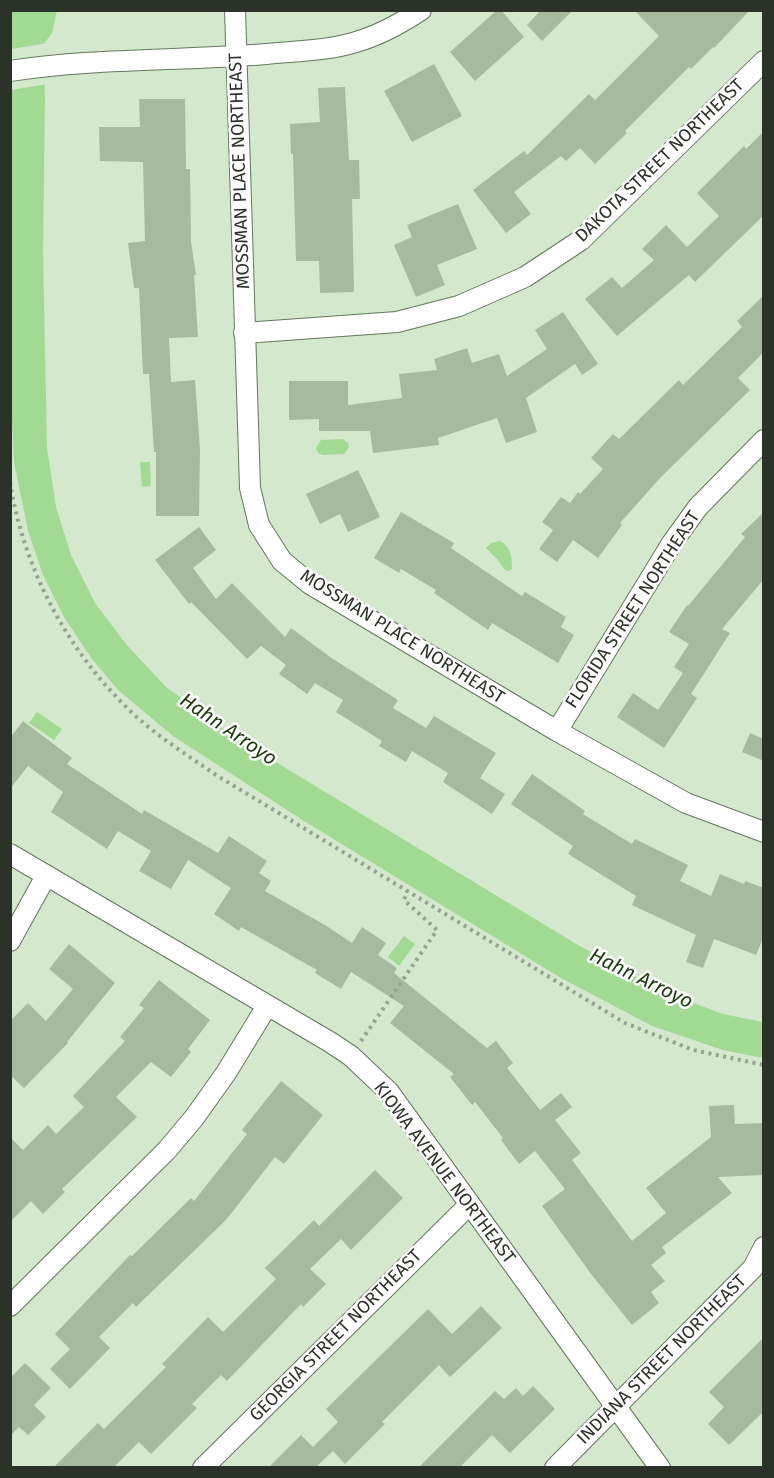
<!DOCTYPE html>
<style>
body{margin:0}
#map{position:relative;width:774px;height:1478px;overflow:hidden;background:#d3e8cc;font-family:"Fira Sans",sans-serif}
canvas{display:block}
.frame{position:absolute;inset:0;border:12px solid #2b3329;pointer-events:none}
</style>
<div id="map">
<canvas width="774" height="1478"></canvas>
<div class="frame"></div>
</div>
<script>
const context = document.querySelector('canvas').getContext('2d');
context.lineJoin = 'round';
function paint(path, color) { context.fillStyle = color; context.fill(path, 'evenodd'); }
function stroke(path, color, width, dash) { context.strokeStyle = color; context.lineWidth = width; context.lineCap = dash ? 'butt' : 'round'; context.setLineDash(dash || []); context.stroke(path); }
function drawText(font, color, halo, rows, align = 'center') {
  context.font = font + ' "Fira Sans",sans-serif'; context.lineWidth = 5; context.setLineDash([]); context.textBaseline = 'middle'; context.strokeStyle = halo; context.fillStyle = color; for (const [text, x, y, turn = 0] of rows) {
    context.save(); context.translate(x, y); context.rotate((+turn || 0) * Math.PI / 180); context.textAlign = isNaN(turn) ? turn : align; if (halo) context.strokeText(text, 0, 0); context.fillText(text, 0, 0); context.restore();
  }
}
paint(new Path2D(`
 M10 11H57L52 33 44 44 45 101 43 252 47 448 56 507 71 555 95 603 126 644 166 687 241 741 578 945 659 990 723 1014 763 1022V1058L723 1050 652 1026 561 978 304 821 173 736 118 690 92 659 64 617 43 575 28 531 14 462 11 401Z
 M343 439 348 443 349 447 344 454 323 455 318 453 316 448 321 440Z
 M140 462H150L151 486 142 487Z
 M500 541C511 547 512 557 512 569L509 571 505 570 498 560 486 548 491 543Z
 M37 712 62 729 54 740 29 723Z
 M404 936 415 944 399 966 388 957Z`), '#a3da93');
paint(new Path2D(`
 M48 43V84L11 90V49Z`), '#d3e8cc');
paint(new Path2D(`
 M497 10H501L524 37 475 81 450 52Z
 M541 10H573L542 41 527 25Z
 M634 10H750L714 48 713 47 691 69 689 67 625 131 627 133 595 164 580 148 566 161 561 156 514 192 531 214 506 233 473 190 524 151 527 155 589 94 595 100 659 36Z
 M434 64 462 116 412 142 384 91Z
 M345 87 349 160H359L360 199H352L354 292 320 293 319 261H296L293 154H291L290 124 320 122 318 88Z
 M139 99H185L186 169H190L191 242 196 275H194L198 337 169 338 171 382 195 380 200 449 199 516H156V452H154L149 374H143L139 288H134L128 243 145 241 143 162 100 161 99 127H140Z
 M764 131V215L695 282 689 275 617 336 585 299 612 277 622 288 654 260 642 249 666 225 687 247 719 216 697 193 744 146 746 149Z
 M458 204 477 249 437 265 445 285 416 297 394 245 412 237 407 225Z
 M764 295V352L738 378 750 390 661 477 620 523 622 525 598 558 573 540 557 562 539 549 553 530 542 522 561 497 570 503 578 492 580 494 603 469 591 458 613 434 619 439 679 380 683 385 742 327 737 321Z
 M563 312 598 364 582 375 575 364 526 398 537 432 506 443 497 418 438 438 439 445 373 453 370 431H319V419L289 420V381H348V405L402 398 399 374 437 370 434 359 467 348 472 363 499 354 507 376 547 349 535 330Z
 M358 470 380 517 348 532 340 514 320 524 306 494Z
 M401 512 454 543 451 548 522 596 525 592 566 617 561 627 574 635 558 663 492 623 488 630 434 593 436 590 401 569 399 573 374 558Z
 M764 512V579L722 629 730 633 691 694 697 698 664 748 617 717 633 693 658 710 683 673 674 667 689 644 669 632 687 605 688 606 745 537 741 534Z
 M199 527 216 550 193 568 216 599 232 583 285 637 291 628 333 659 398 700 393 708 426 728 434 716 496 753 480 778 505 794 492 814 443 782 448 773 412 751 406 762 379 746 382 741 336 712 343 700 315 683 307 694 279 674 286 665 261 646 247 659 191 602 189 604 155 560Z
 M23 721 72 758 67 764 142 814 144 810 218 853 229 836 267 861 259 873 271 881 265 891 325 925 352 943 362 927 386 943 378 955 397 968 394 973 487 1048 496 1041 513 1063 507 1068 540 1110 561 1093 572 1107 555 1120 581 1153 572 1160 632 1241 666 1213 646 1188 711 1137 709 1106 734 1105 735 1124 764 1123V1175L718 1177 732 1193 662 1247 666 1253 651 1265 665 1281 651 1292 659 1303 632 1325 591 1274 542 1206 565 1189 535 1151 519 1164 501 1140 503 1138 475 1102 472 1105 450 1077 454 1074 390 1023 404 1006 351 972 341 989 315 973 317 970 241 927 239 931 214 914 231 888 188 860 171 889 139 871 151 851 118 831 107 849 51 812 63 792 28 766 10 789V738Z
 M750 733 764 739V761L742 752Z
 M532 774 585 811 583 814 632 844 635 839 688 865 680 881 711 896 720 874 744 884 745 881 764 888V936L756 955 714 939 703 968 686 962 696 935 632 905 636 896 568 854 573 846 511 804Z
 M69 944 115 983 67 1042 68 1043 24 1088 10 1075V1021L28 1003 46 1021 73 989 49 969Z
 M159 980 210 1020 188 1049 191 1052 171 1077 151 1062 116 1097 137 1117 62 1189 65 1192 43 1214 31 1201 10 1222V1137L23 1150 48 1125 56 1134 84 1107 73 1096 125 1041 120 1037 144 1008 139 1005Z
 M281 1081 323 1115 284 1164 275 1157 226 1220 136 1307 133 1303 99 1337 110 1348 70 1389 50 1369 70 1349 55 1334 130 1255 132 1256 191 1198 194 1201 247 1134 242 1130Z
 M375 1170 403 1198 351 1250 341 1239 310 1269 326 1284 303 1307 301 1304 227 1381 221 1375 192 1404 197 1408 151 1454 139 1442 114 1467H54L98 1423 104 1429 166 1367 162 1364 208 1317 223 1332 276 1279 265 1268 314 1220 319 1226Z
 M481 1306 502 1328 450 1377 439 1365 382 1422 385 1424 345 1464 333 1451 316 1467H269L301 1435 313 1447 338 1422 326 1409 428 1309 452 1334Z
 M764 1337V1411L729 1445 708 1424 724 1407 709 1392Z
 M25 1363 51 1388 34 1405 46 1417 28 1435 19 1427 10 1436V1378Z
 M533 1386 555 1409 510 1453 492 1435 460 1467H419L495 1391 504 1399 516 1388 523 1396Z`), '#a6baa0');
const minor = new Path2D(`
 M235 10 250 488 259 525 282 561 310 584 557 731 686 803 764 832
 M10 71C95 58 181 61 266 54 296 51 327 51 356 42 380 35 400 24 421 10
 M244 333 397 322 459 306 525 277 581 240 764 61
 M557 731 672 543 698 507 764 440
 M10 854 330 1042 351 1056 389 1092 660 1468
 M10 941 46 876
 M10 1306 167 1150 194 1118 226 1073 267 1006
 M203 1468 470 1204
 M555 1468 753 1268 764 1247`);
stroke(minor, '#64775f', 22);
stroke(new Path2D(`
 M10 482C24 572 71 658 139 719 163 740 190 757 216 775L625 1023 693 1050 764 1065
 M361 1041 437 930 404 900 407 891`), '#94a48f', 4, [3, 4.5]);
stroke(minor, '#fff', 20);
drawText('18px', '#2b3329', '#fff', [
 ["DAKOTA STREET NORTHEAST",660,161,-44],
 ["MOSSMAN PLACE NORTHEAST",240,171,-92],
 ["FLORIDA STREET NORTHEAST",633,610,-57],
 ["MOSSMAN PLACE NORTHEAST",402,637,32],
 ["KIOWA AVENUE NORTHEAST",444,1173,53],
 ["GEORGIA STREET NORTHEAST",336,1336,-45],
 ["INDIANA STREET NORTHEAST",662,1360,-45]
]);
drawText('italic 20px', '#183b0b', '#fff', [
 ["Hahn Arroyo",228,730,34],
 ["Hahn Arroyo",641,979,26]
]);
</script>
